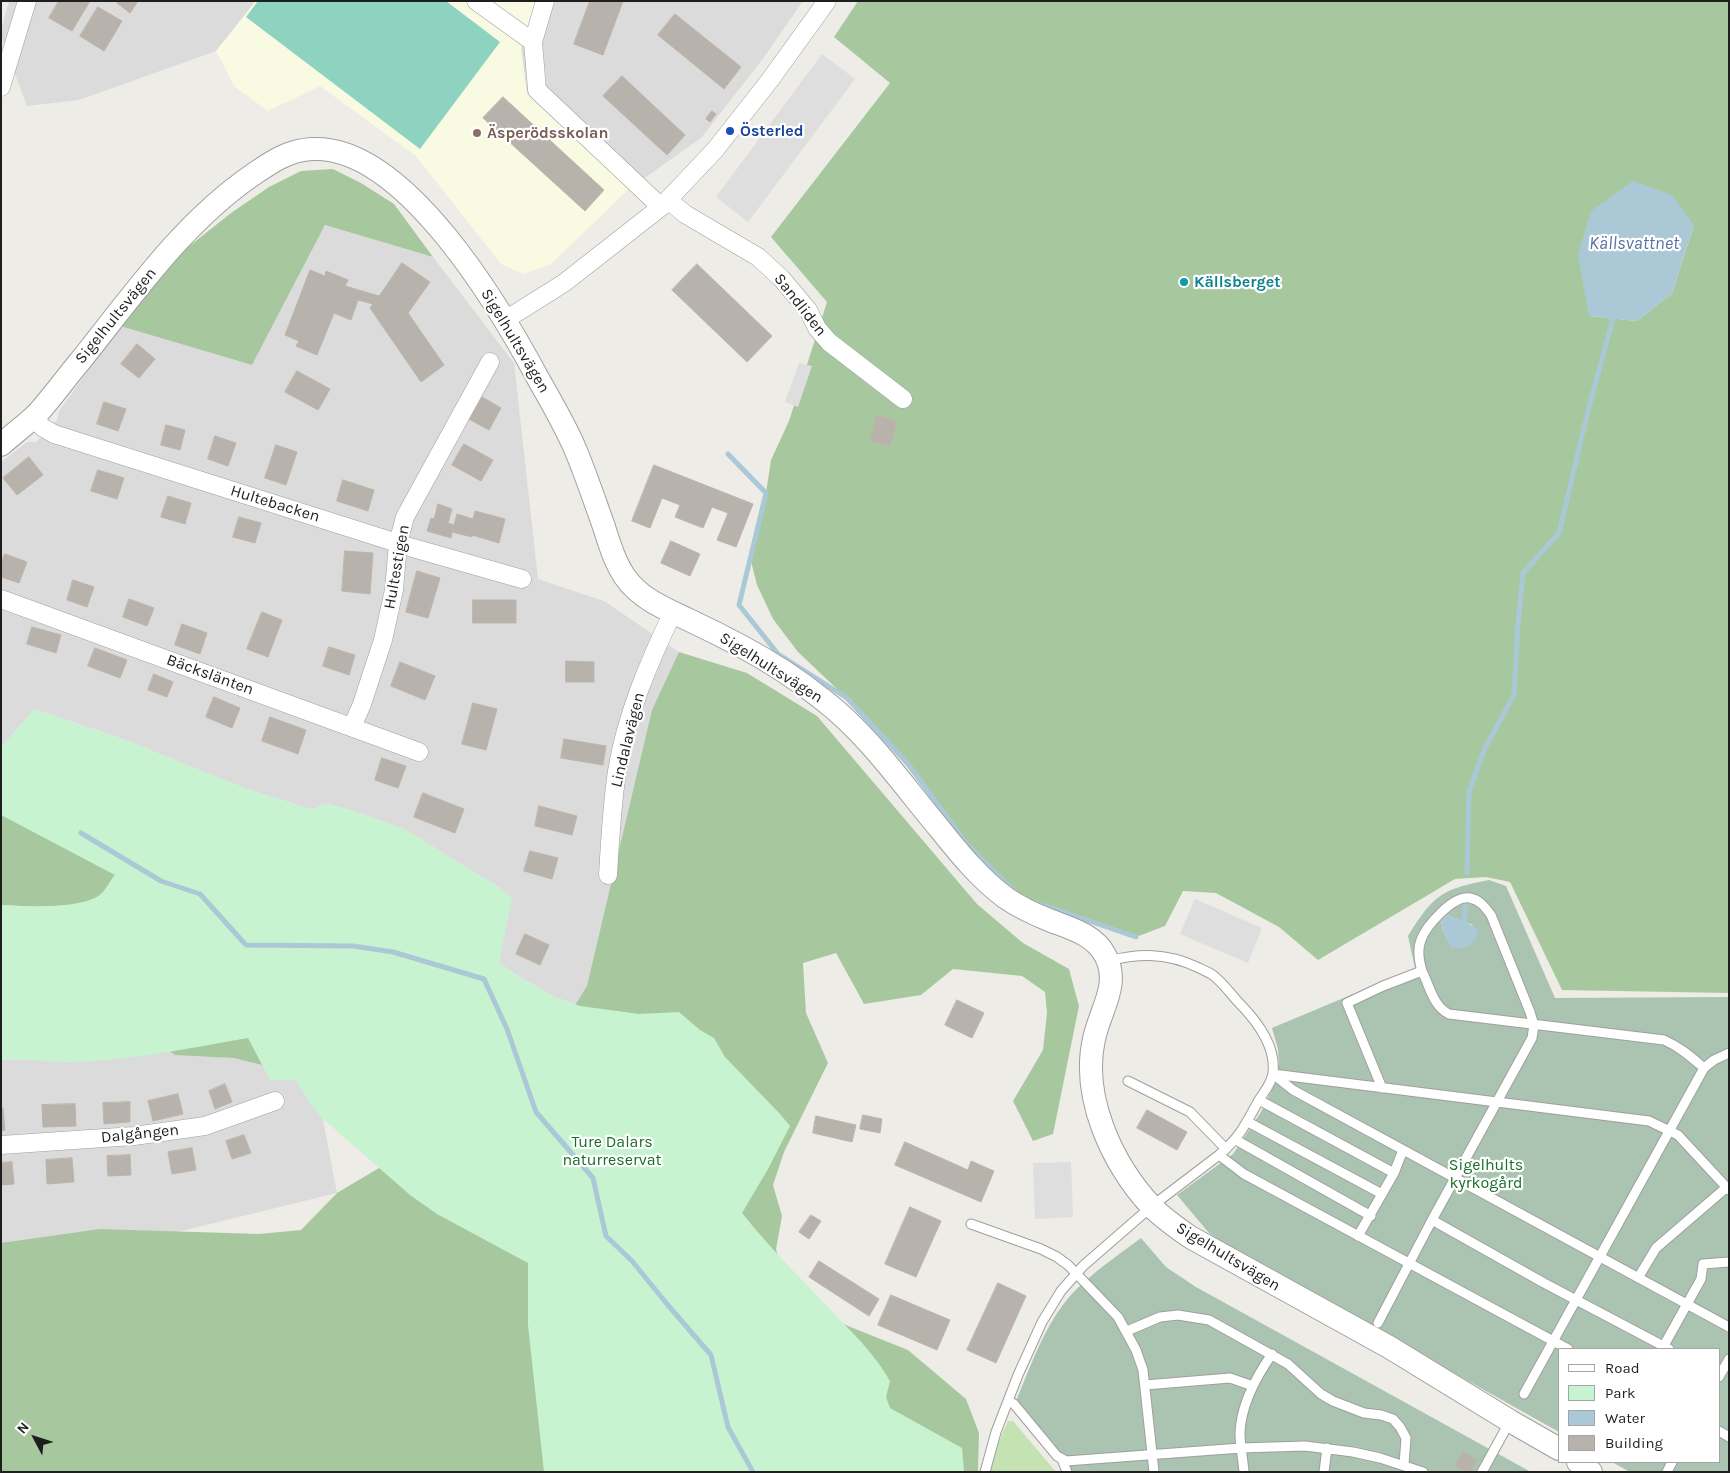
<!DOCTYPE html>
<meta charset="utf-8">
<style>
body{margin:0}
#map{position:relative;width:1730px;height:1473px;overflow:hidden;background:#eeece6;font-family:Karla,sans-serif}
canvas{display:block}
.frame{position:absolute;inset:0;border:2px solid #1e1e1e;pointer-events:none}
.legend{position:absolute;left:1558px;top:1348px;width:162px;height:115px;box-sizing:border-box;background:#fff;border:1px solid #a5a5a5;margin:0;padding:6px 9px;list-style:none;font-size:15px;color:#1e1e1e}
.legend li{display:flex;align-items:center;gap:10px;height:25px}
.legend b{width:25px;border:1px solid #a5a5a5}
.north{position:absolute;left:10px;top:1413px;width:50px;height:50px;-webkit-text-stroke:4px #fff;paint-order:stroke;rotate:310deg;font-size:14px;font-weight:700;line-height:20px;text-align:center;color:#1e1e1e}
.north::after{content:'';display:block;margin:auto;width:18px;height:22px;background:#1e1e1e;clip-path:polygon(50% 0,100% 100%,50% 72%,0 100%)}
</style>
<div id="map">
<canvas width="1730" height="1473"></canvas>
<div class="frame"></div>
<ul class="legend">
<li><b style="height:6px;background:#fff"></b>Road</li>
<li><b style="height:14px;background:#c8f3d0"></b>Park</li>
<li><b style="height:14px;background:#abc8d6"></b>Water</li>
<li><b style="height:14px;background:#b7b2ac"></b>Building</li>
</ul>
<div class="north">N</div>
</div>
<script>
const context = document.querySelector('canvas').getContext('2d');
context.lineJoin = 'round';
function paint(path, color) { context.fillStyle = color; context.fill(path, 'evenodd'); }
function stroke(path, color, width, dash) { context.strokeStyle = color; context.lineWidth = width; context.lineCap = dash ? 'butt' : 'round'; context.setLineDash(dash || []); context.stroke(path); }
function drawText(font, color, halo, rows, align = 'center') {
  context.font = font + ' Karla,sans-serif'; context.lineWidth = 4.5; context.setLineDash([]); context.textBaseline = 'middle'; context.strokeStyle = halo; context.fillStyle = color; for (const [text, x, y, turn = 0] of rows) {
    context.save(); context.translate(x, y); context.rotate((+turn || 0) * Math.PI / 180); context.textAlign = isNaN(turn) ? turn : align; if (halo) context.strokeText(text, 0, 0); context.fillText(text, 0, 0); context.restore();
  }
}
paint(new Path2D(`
 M9 1H256L216 51 79 100 27 106 1 37V30Z
 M536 1H803L762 60 701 138 629 189 527 94 521 48Z
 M325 225 433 257 514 363 538 579 604 601 679 652 587 986 602 1008 580 1006 555 997 523 979 499 963 501 950 500 888 404 829 354 811 324 803 313 810 247 789 120 738 34 709 1 748V462L27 442H36L57 420 59 411 120 326 252 365Z
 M205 1046 315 1078 337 1193 1 1275V1060Z`), '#dcdbdb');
paint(new Path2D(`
 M256 1H536L521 48 527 94 629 189 550 265 523 274 501 264 416 156 320 86 268 111 235 87 216 51Z`), '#f8fbe2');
paint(new Path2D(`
 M1008 1421H1013L1056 1472H990L995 1450Z`), '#c4e2b2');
paint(new Path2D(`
 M858 1H1729V993L1562 990 1510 882 1486 877 1455 879 1318 960 1279 927 1216 893 1183 891 1165 926 1136 937 1040 907 1011 893 979 862 921 778 837 689 798 652 773 619 757 585 750 557 763 513 771 460 789 421 827 302 771 237 890 83 834 37ZM1694 225 1672 293 1637 321 1589 316Z
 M333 169 361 183 394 204 433 257 325 225 252 365 120 326 187 248 231 213 269 187 301 171Z
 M679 652 747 673 817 716 977 904 1023 943 1069 969 1079 1006 1053 1134 1033 1141 1013 1101 1043 1050 1047 1013 1045 992 1022 976 953 969 921 995 864 1004 836 953 803 963 806 1013 828 1063 784 1152 773 1185 782 1216 776 1249 783 1274 806 1305 848 1326 908 1350 966 1399 979 1433 978 1472H1V1243L100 1229 259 1234 301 1230 337 1193 384 1165 315 1078 234 1058 175 1055 135 1025 38 907 1 905V759L471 946 569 1015 587 986 652 710Z`), '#a7c89f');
paint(new Path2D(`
 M1489 880 1506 886 1555 998 1729 997V1472H1630L1612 1462H1719V1349H1559V1432L1224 1244 1209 1233 1177 1195 1233 1154 1261 1112 1273 1088 1279 1064 1278 1049 1272 1028 1415 968 1408 936C1433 895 1442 889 1489 880ZM1447 915 1473 925 1451 947 1443 930 1441 921Z
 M1141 1238 1166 1267 1196 1287 1531 1472H1073L1016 1401C1031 1366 1044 1326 1070 1296 1090 1274 1117 1256 1141 1238Z`), '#aac4b1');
paint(new Path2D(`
 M34 709 120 738 247 789 313 810 324 803 354 811 404 829 500 888 512 898 499 963 523 979 555 997 580 1006 639 1014 679 1012 700 1030 714 1038 725 1057 780 1114 790 1126 768 1169 742 1213C772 1251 808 1285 841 1321 859 1339 877 1358 890 1381L886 1397 890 1408 962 1448 964 1472H544L528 1325V1263L437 1214 410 1195 322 1118 308 1101 296 1080H270L248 1038C190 1048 133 1060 74 1062 50 1063 25 1057 1 1060V905C25 906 82 910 101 894 106 889 110 881 115 875L1 815V748Z`), '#c8f3d0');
paint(new Path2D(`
 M258 1H446L500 42 420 149 246 17Z`), '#8dd3c0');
paint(new Path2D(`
 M822 54 855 79 748 222 716 197Z
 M799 363 812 366 798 407 785 402Z
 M1195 899 1262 928 1248 963 1180 934Z
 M1071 1162 1073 1217 1035 1219 1033 1163Z`), '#dedede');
paint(new Path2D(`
 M1633 181 1672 195 1694 225 1672 293 1637 321 1589 316 1578 255 1591 211Z
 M1447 915 1464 921 1478 929C1478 945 1465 951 1451 947L1443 930 1441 921Z`), '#abc8d6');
stroke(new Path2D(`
 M728 454 766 493 739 605 778 654 847 698 908 764 966 843 1016 893
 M81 833 161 881 200 894 246 945 353 946 393 952 484 979 507 1029 536 1112 593 1178 606 1236 632 1261 667 1304 711 1355 728 1427 753 1472
 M1467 873 1469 792 1484 750 1514 695 1518 624 1523 573 1559 533 1588 411 1613 318
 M1037 903 1136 937
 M1464 921 1466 903`), '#abc8d6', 5);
const building = new Path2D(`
 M59 1H90L72 31 49 18Z
 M119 1H138L130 13 117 3Z
 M590 1H623L603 55 574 44Z
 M98 7 122 21 104 51 80 36Z
 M675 14 741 67 724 89 658 35Z
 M622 76 685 135 667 155 603 96Z
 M503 97 604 190 585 211 483 118Z
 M712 111 716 114 710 122 706 119Z
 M402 263 430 282 408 313 444 365 421 382 370 308 373 304 358 300 351 320 334 313 317 355 296 346 299 341 285 335 310 270 325 276 326 271 348 280 345 286 379 296Z
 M697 264 772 336 747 362 672 290Z
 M137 344 155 359 139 378 121 364Z
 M297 371 330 389 318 410 285 392Z
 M482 397 501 408 489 430 469 419Z
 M104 402 126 409 118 431 97 424Z
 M877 415 897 421 890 446 870 441Z
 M166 425 185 430 180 450 161 445Z
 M215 436 236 443 228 466 208 459Z
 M464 444 493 460 481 481 452 465Z
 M276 445 297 452 286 485 265 478Z
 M29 457 43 475 17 495 3 478Z
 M654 465 753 504 736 547 717 540 728 513 712 507 703 528 675 517 680 505 662 498 650 528 632 521Z
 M98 470 124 478 117 499 91 491Z
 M343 480 374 490 368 511 337 501Z
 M168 496 191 503 185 524 161 517Z
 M438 504 452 509 448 523 454 525 457 514 473 519 475 511 505 519 499 543 472 535V537L452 532 451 538 427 531 431 518 434 519Z
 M239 517 261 523 255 543 233 537Z
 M671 541 700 554 690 576 661 563Z
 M345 551 373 553 370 594 342 591Z
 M5 554 27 562 19 583 1 577V562Z
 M417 571 440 578 428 618 406 612Z
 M73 580 94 587 87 607 67 600Z
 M129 599 154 608 147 626 123 617Z
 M473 600H516V623H473Z
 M262 612 282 620 268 657 247 649Z
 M182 624 207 633 200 654 175 645Z
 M32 627 61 635 56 653 27 644Z
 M329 647 355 655 349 675 323 666Z
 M95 648 127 660 120 678 88 666Z
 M566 661 594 662V682H566Z
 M400 662 435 676 425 700 391 686Z
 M154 674 173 682 167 697 148 690Z
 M214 697 240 708 232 728 206 717Z
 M473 703 497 709 486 750 462 744Z
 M270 717 306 730 298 754 262 741Z
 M564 739 606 746 603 765 561 758Z
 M382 758 406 766 398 788 375 780Z
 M423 793 464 809 455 833 414 817Z
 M539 806 577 816 572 835 535 826Z
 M530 851 558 858 552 879 524 871Z
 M525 934 549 945 540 965 516 954Z
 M957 1000 984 1013 972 1038 945 1025Z
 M225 1084 232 1102 215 1109 209 1091Z
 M178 1094 183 1114 153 1121 148 1101Z
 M130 1102V1122L104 1124 103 1103Z
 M75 1104 76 1126 43 1127 42 1105Z
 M1 1108H3L5 1130 1 1131Z
 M1147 1110 1187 1132 1177 1150 1137 1128Z
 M863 1115 882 1119 880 1133 860 1129Z
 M816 1116 856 1125 852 1142 813 1133Z
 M244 1135 251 1153 232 1159 226 1141Z
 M905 1142 968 1170 971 1161 994 1171 981 1202 895 1165Z
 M192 1148 196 1170 172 1174 168 1152Z
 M130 1155 131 1175 108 1176 107 1156Z
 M72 1158 74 1182 47 1184 46 1160Z
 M12 1162 14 1184 1 1185V1163Z
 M910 1207 941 1221 916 1277 885 1264Z
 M811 1215 821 1221 809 1239 799 1232Z
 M819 1261 879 1299 869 1316 809 1277Z
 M998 1283 1026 1296 996 1363 967 1350Z
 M891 1295 950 1320 937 1350 878 1325Z
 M1464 1452 1477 1460 1470 1472H1466L1455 1465Z`);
paint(building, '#b7b2ac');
stroke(building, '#beb5aa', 1);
const service = new Path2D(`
 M1108 961C1140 953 1167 953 1197 967 1203 970 1209 972 1214 976 1225 985 1232 996 1242 1006 1259 1024 1276 1047 1273 1073 1272 1083 1264 1092 1259 1100 1245 1125 1241 1136 1219 1155L1244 1174 1568 1349
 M1422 971C1430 987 1433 1006 1449 1014L1664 1040C1680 1047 1691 1057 1704 1068L1524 1394
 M1704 1068 1714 1060 1729 1053
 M1273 1074 1293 1090 1729 1327
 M1273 1074 1649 1121 1678 1135 1729 1190
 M1128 1081 1190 1112 1226 1149
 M1382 1088 1347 1003 1383 986 1422 971C1419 961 1417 950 1421 940 1426 926 1453 895 1470 898 1480 900 1485 907 1491 915L1530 1012 1534 1025 1532 1038 1432 1220
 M1259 1100 1394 1173
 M1248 1122 1382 1194
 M1236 1140 1371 1216
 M971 1224 1041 1249 1057 1257 1068 1265 1118 1317 1136 1350 1143 1370 1154 1472
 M1358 1236 1394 1173 1403 1150
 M1638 1278 1656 1248 1727 1187
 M1378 1323 1432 1220 1544 1283 1669 1349
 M1127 1331 1160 1317 1178 1315 1209 1320 1288 1364 1321 1394 1333 1401 1364 1413 1381 1415 1393 1419 1400 1427 1406 1438 1404 1465
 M1662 1349 1701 1279 1703 1264 1729 1262
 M1719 1377 1729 1359
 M1145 1385 1230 1378 1253 1386
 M1008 1401 1014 1404 1057 1456 1066 1461 1241 1448 1305 1446 1353 1452 1380 1458 1423 1472
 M1719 1431 1729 1437
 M1062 1459 1067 1472
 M985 1472 996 1432 1018 1375 1042 1322 1061 1291 1083 1266 1152 1206 1219 1155
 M1244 1472C1243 1459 1240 1446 1240 1433 1241 1404 1256 1377 1272 1354
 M1324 1472 1327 1448
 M1482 1472 1510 1421
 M1667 1472 1672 1462`);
const minor = new Path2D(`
 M476 1 533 42 537 90 661 207
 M533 42 545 1
 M1 87 27 1
 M668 200 685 214 758 257 781 278 808 310 817 328 829 342 903 399
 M505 320 564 283 661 207 715 150 770 80 827 1
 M34 417 42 427 54 434 413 548 522 579
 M1 599 419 752
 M352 727 362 704 383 640 394 590 398 543 405 517 490 362
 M608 875C610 840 612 805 617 771 626 716 649 662 673 612
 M1 1145 134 1136 205 1126 275 1101`);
const tertiary = new Path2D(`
 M1 445C13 434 27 424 38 413 53 396 66 378 81 360 133 295 182 224 251 176 270 163 288 150 312 149 405 144 502 311 540 382 553 405 566 427 576 451 586 475 594 499 603 524 609 542 614 561 625 577 640 599 666 609 689 620 706 628 724 637 741 646 769 661 797 679 822 699 868 734 902 784 939 828 959 853 980 879 1006 898 1019 907 1034 914 1049 920 1069 928 1094 934 1105 955 1121 984 1100 1010 1094 1039 1081 1097 1112 1164 1152 1207 1163 1218 1177 1228 1190 1237L1389 1347 1510 1421 1559 1449
 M1578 1462 1591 1472`);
stroke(service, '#9f9f9f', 11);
stroke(minor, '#9f9f9f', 19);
stroke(tertiary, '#9f9f9f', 24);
stroke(service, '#fff', 9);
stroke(minor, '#fff', 18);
stroke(tertiary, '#fff', 22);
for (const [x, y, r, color] of [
 [730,131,5,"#1a4fb4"],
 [477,133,5,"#8d6e63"],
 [1184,282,5,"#0f9aa8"]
]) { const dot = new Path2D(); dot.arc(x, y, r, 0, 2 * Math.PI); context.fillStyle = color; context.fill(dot); stroke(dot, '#fff', 2); }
drawText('bold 16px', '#164399', '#fff', [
 ["Österled",740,131]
], 'left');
drawText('bold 16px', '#785e54', '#fff', [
 ["Äsperödsskolan",487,133]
], 'left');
drawText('bold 16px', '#0d838f', '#fff', [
 ["Källsberget",1194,282]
], 'left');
drawText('16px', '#1e1e1e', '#fff', [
 ["Sandliden",800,305,52],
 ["Sigelhultsvägen",116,316,-51],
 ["Sigelhultsvägen",515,341,59],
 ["Hultebacken",275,504,17],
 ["Hultestigen",397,567,-80],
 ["Sigelhultsvägen",771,668,32],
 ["Bäckslänten",210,675,20],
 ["Lindalavägen",628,740,-76],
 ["Dalgången",140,1134,-6],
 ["Sigelhultsvägen",1228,1257,31]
]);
drawText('16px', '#196f2a', '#fff', [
 ["Ture Dalars",612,1142],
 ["naturreservat",612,1160],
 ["Sigelhults",1486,1165],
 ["kyrkogård",1486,1183]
]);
drawText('italic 18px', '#5674a2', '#fff', [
 ["Källsvattnet",1634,244]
]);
</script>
